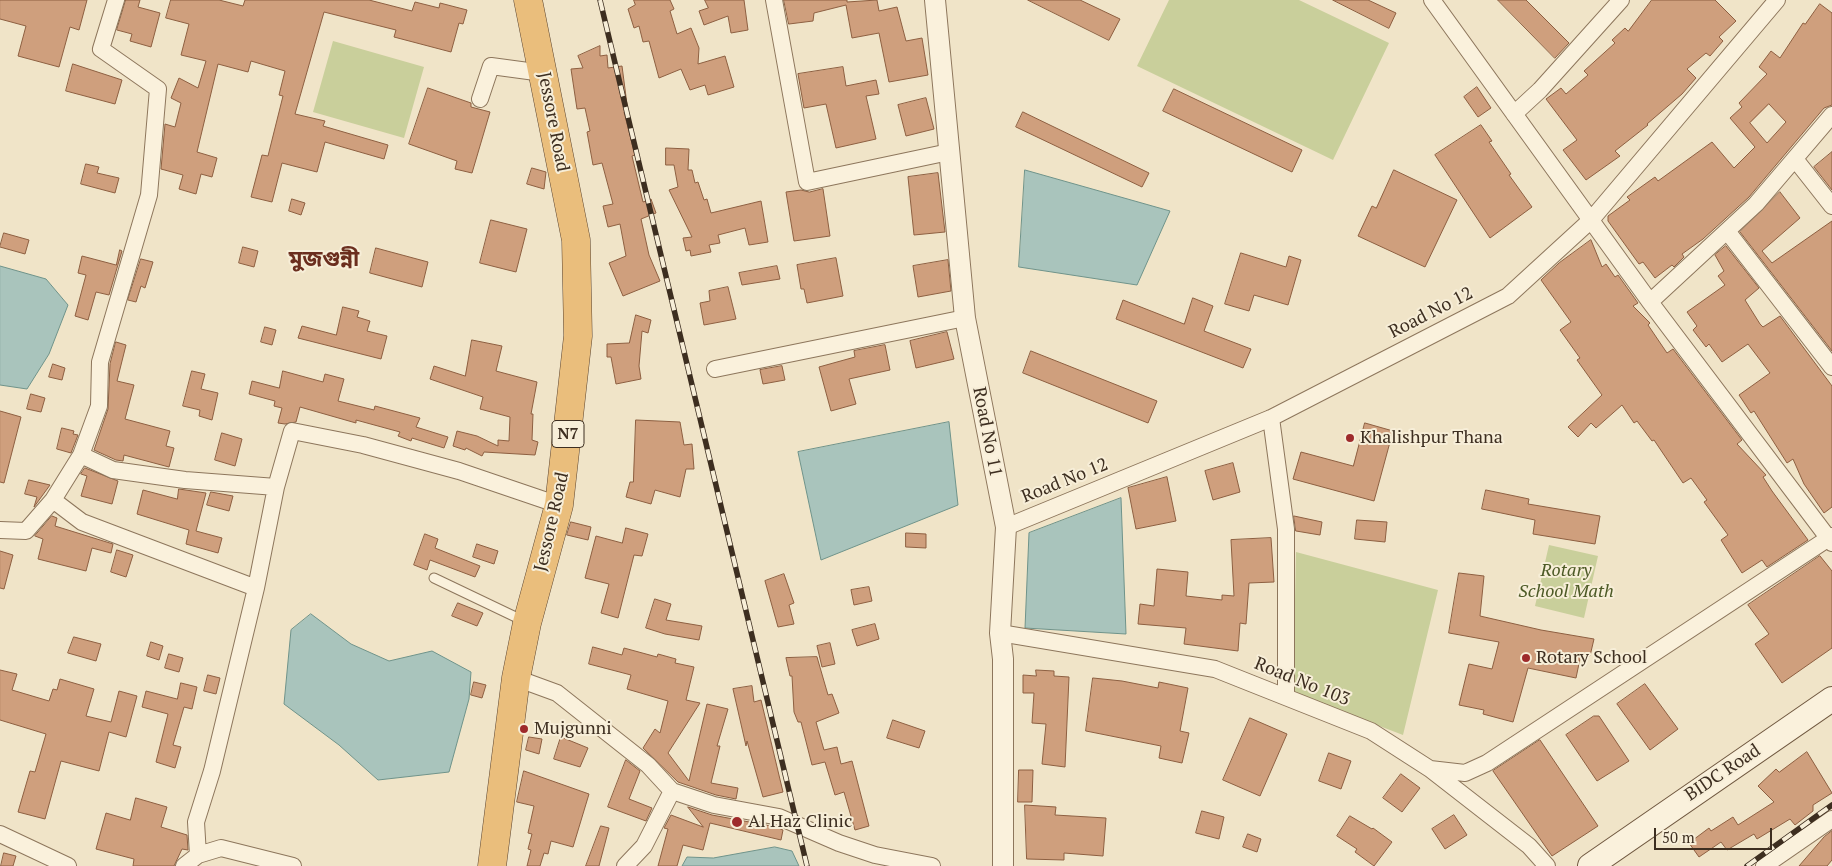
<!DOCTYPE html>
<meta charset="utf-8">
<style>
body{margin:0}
#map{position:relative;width:1832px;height:866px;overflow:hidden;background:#f0e4c8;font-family:"PT Serif",serif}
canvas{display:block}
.scale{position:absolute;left:1654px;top:828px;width:118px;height:22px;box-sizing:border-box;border:2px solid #3d2e20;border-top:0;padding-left:6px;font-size:15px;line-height:18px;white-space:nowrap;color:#3d2e20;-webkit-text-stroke:4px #f7eed8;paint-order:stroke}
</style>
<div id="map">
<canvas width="1832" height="866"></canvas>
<div class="scale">50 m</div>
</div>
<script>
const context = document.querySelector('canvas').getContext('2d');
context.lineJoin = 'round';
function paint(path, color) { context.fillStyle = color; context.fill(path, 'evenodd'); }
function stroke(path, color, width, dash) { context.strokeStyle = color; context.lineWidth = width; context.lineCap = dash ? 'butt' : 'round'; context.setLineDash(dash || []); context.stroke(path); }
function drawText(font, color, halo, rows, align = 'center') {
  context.font = font + ' "PT Serif","Noto Sans Bengali",serif'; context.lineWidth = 4; context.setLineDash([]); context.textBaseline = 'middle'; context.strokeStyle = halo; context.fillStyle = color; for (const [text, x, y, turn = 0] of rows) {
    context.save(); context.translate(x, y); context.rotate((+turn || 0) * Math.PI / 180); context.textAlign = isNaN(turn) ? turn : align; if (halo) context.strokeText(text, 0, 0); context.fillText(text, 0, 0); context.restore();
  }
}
paint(new Path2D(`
 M1169 0H1299L1389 43 1333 160 1137 66Z
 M333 41 424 67 404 138 313 112Z
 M1549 545 1598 556 1584 618 1535 606Z
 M1296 552 1438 590 1403 735 1293 693Z`), '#c9cf9b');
const water = new Path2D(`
 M1025 170 1170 211 1137 285 1019 267Z
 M0 266 46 279 68 305 49 354 27 389 0 385Z
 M949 422 958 505 821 560 798 452Z
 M1121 498 1126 634 1025 628 1029 533Z
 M311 614 351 644 389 661 432 651 471 672 469 699 449 772 378 780 339 745 284 704 291 630Z
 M775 847 792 851 799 866H682L687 857 713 858Z`);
paint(water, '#a9c4bc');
stroke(water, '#6f938a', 1);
const building = new Path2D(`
 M0 0H87L79 30 70 27 59 67 18 56 26 26 0 19Z
 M126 0H140L138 7 160 13 151 47 130 41 132 34 117 30Z
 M171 0H219L243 6 245 0H369L412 11 415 2 439 8 440 3 467 10 463 24 459 23 451 52 394 37 396 30 324 12 295 114 325 121 323 126 388 145 384 159 325 142 317 172 282 163 272 202 251 197 262 155 268 156 283 96 279 95 285 71 251 61 248 72 218 64 197 152 217 158 212 177 201 174 196 194 179 189 183 175 161 169 165 124 175 127 181 103 171 98 179 78 198 88 206 61 181 55 189 24 166 18Z
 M634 0H670L674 9 670 11 677 34 691 28 699 48 698 64 725 56 734 87 708 95 705 85 690 90 681 69 659 78 649 41 643 42 639 26 634 28 628 9 635 5Z
 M705 0H744L748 30 731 33 728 16 704 25 699 11 708 8Z
 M784 0H847V2L877 0 879 11 897 7 906 41 922 38 928 75 889 82 879 33 852 38 846 5 814 13 813 21 789 24Z
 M1028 0H1080L1120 19 1109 40Z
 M1333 0H1368L1396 13 1389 28Z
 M1498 0H1526L1569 43 1555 58Z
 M1652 0H1715L1736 21 1719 37 1723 41 1710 56 1706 53 1687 69 1696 78 1682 94 1647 124 1648 125 1615 151 1620 156 1586 180 1563 150 1577 140 1546 99 1561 88 1566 94 1588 75 1584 71 1615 43 1612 40 1625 28 1628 31Z
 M1820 4 1832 13V105L1824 108 1749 197 1703 239 1682 254 1684 257 1674 267 1672 265 1655 278 1643 262 1639 264 1608 221V216L1630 200 1627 197 1655 177 1658 181 1712 142 1734 168 1755 147 1730 118 1742 107 1739 103 1767 74 1759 67 1771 51 1780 58 1803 23 1805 24ZM1769 104 1786 122 1767 143 1750 123Z
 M600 46V56L607 55 608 68 622 66 628 112H624L635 155 632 156 643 202 651 199 656 213 641 219 649 255 660 281 623 296 609 263 626 256 620 224 608 227 603 206 613 204 602 163 593 165 587 132 590 131 585 108 577 109 571 69 583 68 578 56Z
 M73 64 122 80 115 104 66 91Z
 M843 67 846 86 876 80 879 94 866 96 876 139 836 148 826 104 804 108 798 74Z
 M1477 87 1491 108 1478 117 1464 97Z
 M428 88 471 103V107L490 112 472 173 455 169 457 161 409 144Z
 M1174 89 1302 150 1292 172 1163 111Z
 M926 98 934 129 906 136 898 105Z
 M1023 112 1149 173 1142 187 1016 127Z
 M1481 125 1492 141 1489 142 1511 174 1509 175 1532 207 1490 238 1435 155Z
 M666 148 689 149 688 170H692L695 183 698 182 704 200 707 199 711 213 761 201 768 242 749 245 745 228 718 235 720 243 709 245 711 252 691 256 690 250 686 251 683 238 692 237 669 190 678 187 674 165H666Z
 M1832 152V190L1814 167Z
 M86 164 99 167 97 173 119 178 115 193 81 184Z
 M532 168 546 172 544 189 527 184Z
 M1394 170 1457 200 1425 267 1358 236 1372 206 1376 208Z
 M938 173 945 232 914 235 908 177Z
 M823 189 830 236 794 241 786 192 801 190 809 192Z
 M1780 192 1800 218 1762 251 1772 263 1832 221V351L1740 232Z
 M292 199 305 203 301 215 289 211Z
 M491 220 527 229 516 272 480 263Z
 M4 233 29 240 25 254 0 247Z
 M1591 240 1602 267 1606 264 1615 277 1618 275 1638 303 1633 306 1650 323 1648 325 1667 353 1673 349 1742 440 1737 444 1766 475 1763 477 1772 491 1808 540 1767 567 1762 560 1742 573 1721 540 1728 535 1704 502 1707 500 1691 478 1683 483 1654 440 1652 441 1637 421 1634 423 1622 405 1596 428 1591 423 1578 437 1568 427 1602 395 1577 360 1580 358 1560 330 1571 322 1541 280 1559 263Z
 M1726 246 1759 288 1745 300 1760 324 1763 327 1780 316 1832 386V507L1824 513 1804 484 1793 459 1787 463 1754 411 1751 413 1739 395 1770 373 1748 344 1722 362 1709 344 1706 347 1693 330 1697 326 1687 312 1725 285 1718 276 1724 271 1715 255Z
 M243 247 258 251 254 267 239 263Z
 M376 248 428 262 422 287 370 273Z
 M120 250 122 251 109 295 96 292 88 320 75 316 86 275 78 273 82 256 116 265Z
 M1241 253 1286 267 1289 256 1301 260 1288 305 1254 295 1249 311 1225 304Z
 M836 258 843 296 807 303 804 289H801L797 265Z
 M141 259 153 262 145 288 141 286 136 302 128 300Z
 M948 260 951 291 918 297 913 266Z
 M777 266 780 279 742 285 739 273Z
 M728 287 736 319 704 325 700 303 710 301 709 291Z
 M1193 298 1213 306 1204 331 1251 349 1243 368 1116 319 1123 300 1184 324Z
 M343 307 359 311 357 317 370 321 367 331 387 336 381 359 298 338 302 326 336 335Z
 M636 315 651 320 648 333 642 331 639 366 641 379 616 384 611 357H607V344L629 343Z
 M265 327 276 330 272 345 261 342Z
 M947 332 954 359 916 368 910 341Z
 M472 340 502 346 496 371 537 382 531 414H533L532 440 538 442 535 455 484 452 482 456 466 448 465 450 453 446 457 431 477 436 498 446V440L509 441 510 417 480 409 483 397 430 379 434 366 465 376Z
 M116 342 126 345 117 381 134 385 125 419 170 431 166 446 174 448 169 467 124 455 123 461 116 460 94 450 108 409 110 364Z
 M885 345 890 370 849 379 856 404 831 411 819 367 855 357 854 351Z
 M1031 351 1157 401 1148 423 1023 373Z
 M53 364 65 368 62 380 49 377Z
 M782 366 785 380 763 384 760 370Z
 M192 371 205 374 201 389 218 393 212 420 199 416 200 410 183 406Z
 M283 371 323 382 325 374 344 379 338 401 374 410 375 406 420 418 416 427 448 437 444 448 412 438 411 441 398 436 400 432 356 420V423L300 407 296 422 285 424 278 423 282 408 274 406 275 401 249 394 252 381 279 388Z
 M31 394 45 398 41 412 27 409Z
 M0 411 21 417 4 483 0 482Z
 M636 420 680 422 684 445 692 444 694 469H686L680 497 655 490 651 504 626 497 630 482H633Z
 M1365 423 1393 431 1374 501 1293 479 1301 452 1353 466Z
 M62 428 74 431 73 434 78 435 71 453 57 449Z
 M222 433 242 439 235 466 215 460Z
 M1233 463 1240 492 1213 500 1205 471Z
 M85 468 118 481 112 504 81 496 87 476 81 474Z
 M1167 477 1176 521 1136 529 1128 488Z
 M29 480 50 485 34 507 37 497 25 494Z
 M179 489 206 493 196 531 222 538 218 553 186 544 189 530 137 514 143 490 177 499Z
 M1486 490 1529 499 1528 504 1600 516 1595 544 1533 534 1535 520 1482 509Z
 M211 492 233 496 229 511 207 505Z
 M52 516 57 518 55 526 113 544 111 553 92 548 86 571 38 559 43 539 35 536Z
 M1294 516 1322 522 1320 535 1296 531Z
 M1357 520 1387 522 1385 542 1355 539Z
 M571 522 591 527 588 540 567 535Z
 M626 528 648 534 642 556 634 555 618 618 601 613 609 584 585 578 596 536 622 543Z
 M906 533 926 534V548L906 547Z
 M425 534 438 539 435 548 480 566 475 577 430 560 427 570 414 565Z
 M1271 538 1274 582 1249 583 1246 624 1240 623 1238 651 1184 644 1186 628 1138 624 1140 604 1154 606 1157 569 1188 572 1186 596 1222 600V595L1234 596 1231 540Z
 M477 544 498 551 494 564 473 557Z
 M117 550 133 555 126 577 111 572Z
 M0 551 13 555 4 589 0 588Z
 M1820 556 1832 571V648L1782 683 1755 644 1769 634 1748 605Z
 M1459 573 1484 576 1480 616 1541 630 1594 639 1590 656 1581 654 1576 678 1528 668 1513 722 1483 714 1484 710 1459 705 1469 664 1492 669 1499 642 1449 633Z
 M784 574 794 603 789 605 794 624 778 627 765 581Z
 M869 587 872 601 854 605 851 590Z
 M655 599 671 604 666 620 702 626 699 640 665 634 646 628Z
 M458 603 483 613 477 626 452 616Z
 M875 624 879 639 857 646 852 630Z
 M74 637 101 644 96 661 68 653Z
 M151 642 163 646 159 660 147 656Z
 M830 643 835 664 822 667 817 646Z
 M593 647 622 655 624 648 657 657 658 654 676 659 675 663 694 667 686 700 700 703 668 753 689 781 707 704 728 709 717 746H720L711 783 738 788 736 799 716 795 678 782 643 748 655 729 660 733 668 701 627 689 631 675 589 664Z
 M169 654 183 658 179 672 165 668Z
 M817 657 828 695 832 694 839 713 816 722 824 750 837 747 841 764 852 761 869 826 855 830 844 792 835 795 825 762 812 765 801 722H798L794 712 792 676H790L786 658Z
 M0 670 17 674 12 690 49 701 53 689 57 690 60 679 94 689 86 716 111 722 119 691 137 696 126 737 109 732 99 771 61 761 45 819 18 812 30 771 35 772 46 734 0 720Z
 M1036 670 1054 671V676L1069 677 1065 767 1042 764 1046 724 1032 723 1034 693H1023V675L1036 676Z
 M208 675 220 678 216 694 204 691Z
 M1093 678 1122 681 1158 688 1159 682 1188 688 1180 731 1189 733 1182 763 1159 758 1161 746 1086 731Z
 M474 682 486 685 482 698 471 695Z
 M181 683 197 687 192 709 184 707 173 745 181 747 175 768 156 762 168 714 142 707 146 691 177 699Z
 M1645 684 1678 729 1650 750 1617 704Z
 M752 686 754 702 761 700 783 792 763 797 747 741 746 746 733 689Z
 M1594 716H1599L1629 761 1597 781 1566 735Z
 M1250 718 1287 734 1260 796 1223 780Z
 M893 720 925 731 919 748 887 738Z
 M529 737 542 739 539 754 526 750Z
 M561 737 588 748 580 767 554 759Z
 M1540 740 1598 826 1552 856 1493 771Z
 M1807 752 1832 793 1813 805V811L1795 825 1790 819 1757 839 1754 834 1727 850 1721 842 1699 857 1689 843 1709 828 1711 831 1733 817 1738 825 1774 802 1758 786 1776 769 1779 772Z
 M1329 753 1351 761 1341 789 1319 781Z
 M626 760 640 771 629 799 652 808 646 821 608 807Z
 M1019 770H1033L1032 802H1018Z
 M524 771 589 794 573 847 551 841 548 854 544 853 540 866H527L531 850 528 849 532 834 528 833 534 806 517 802Z
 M1401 774 1420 788 1402 812 1383 798Z
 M136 798 167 807 161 827 187 835 188 850 182 849 174 866H133L134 859 96 849 106 813 130 820Z
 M1025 805 1056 807 1055 815 1106 818 1103 856 1064 853V860L1027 859Z
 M688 807 712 815 776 827 783 830 781 840 710 823 703 850 683 845 677 866H658L668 829 664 828 671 815 703 827Z
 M1202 811 1224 817 1219 839 1196 833Z
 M1454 815 1467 835 1445 849 1432 829Z
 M1350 816 1372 829 1373 828 1392 842 1374 866 1355 852 1357 849 1337 836Z
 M601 826 609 828 599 866H586Z
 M1832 831V860L1827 866H1799L1824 837Z
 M1248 834 1261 839 1257 852 1243 847Z
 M4 853 16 856 13 866H1Z`);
paint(building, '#cf9f7d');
stroke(building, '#8d5f41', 1);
const service = new Path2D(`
 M434 578 524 621`);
const minor = new Path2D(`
 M774 0 807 182 949 152
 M1432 0 1650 302 1832 543
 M480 99 491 66 543 73
 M1514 114 1540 90 1621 0
 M1795 159 1832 206
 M1727 231 1832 367
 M1650 302 1756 204 1832 115
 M715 369 965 318
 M1271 418 1286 529V697
 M81 455 113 470 185 480 276 487
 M53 500 82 522 256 588 276 487 292 431 363 445 459 471 559 505
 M1006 527 1271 418 1508 296 1591 220 1777 0
 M0 530 26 531 53 500 81 455 99 406 100 362 149 195 158 89 101 49 116 0
 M1000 633 1215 669 1371 731 1430 769 1529 846 1547 866
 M516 678 557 693 648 765 672 791 714 805 779 817 839 843 875 855 932 866
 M1430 769 1465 773 1487 763 1832 536
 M0 834 68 866
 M198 855 196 822 212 771 256 588
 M184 866 198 855 221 848 293 866
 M625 866 644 846 672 791
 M1764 866 1832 819`);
const tertiary = new Path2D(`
 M935 0 965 318 1006 527 1000 633 1003 659V866`);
const secondary = new Path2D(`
 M1590 866 1832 699`);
const trunk = new Path2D(`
 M492 866 516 678 527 623 559 505 578 336 576 240 528 0`);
stroke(service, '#8d765c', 11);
stroke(minor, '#8d765c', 18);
stroke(tertiary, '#8d765c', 22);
stroke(secondary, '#6f573f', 26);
stroke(trunk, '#5b4430', 29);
stroke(service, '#faf1dc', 9);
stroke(minor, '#faf1dc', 16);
stroke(tertiary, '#faf1dc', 20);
stroke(secondary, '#faf1dc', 24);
stroke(trunk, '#eabe7c', 28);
const rail = new Path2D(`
 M600 0 807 866
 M1747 866 1832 805`);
stroke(rail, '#3d2e20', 5.5);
stroke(rail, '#f7eed8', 4, [11]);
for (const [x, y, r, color] of [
 [1350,438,5,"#9e2a2b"],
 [1526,658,5,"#9e2a2b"],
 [524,729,5,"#9e2a2b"],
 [737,822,6,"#9e2a2b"]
]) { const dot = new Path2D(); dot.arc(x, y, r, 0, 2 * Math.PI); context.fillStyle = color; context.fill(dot); stroke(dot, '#f7eed8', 2); }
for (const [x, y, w] of [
 [568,434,32]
]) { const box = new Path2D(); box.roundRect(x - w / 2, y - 13.5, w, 27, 4); context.fillStyle = '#f7eed8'; context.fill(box); stroke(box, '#3d2e20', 1); }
drawText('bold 16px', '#3d2e20', null, [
 ["N7",568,434]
]);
drawText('18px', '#3d2e20', '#f7eed8', [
 ["Jessore Road",553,122,79],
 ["Road No 12",1431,313,-27],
 ["Road No 11",987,432,79],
 ["Road No 12",1065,481,-22],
 ["Jessore Road",552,522,-77],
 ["Road No 103",1302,682,22],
 ["BIDC Road",1723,773,-34]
]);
drawText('18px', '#3d2e20', '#f7eed8', [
 ["Khalishpur Thana",1360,438],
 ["Rotary School",1536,658],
 ["Mujgunni",534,729],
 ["Al Haz Clinic",748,822]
], 'left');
drawText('italic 18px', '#4d5a26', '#f7eed8', [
 ["Rotary",1566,571],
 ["School Math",1566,592]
]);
drawText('bold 22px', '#6b2e1e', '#f7eed8', [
 ["মুজগুন্নী",324,260]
]);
</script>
